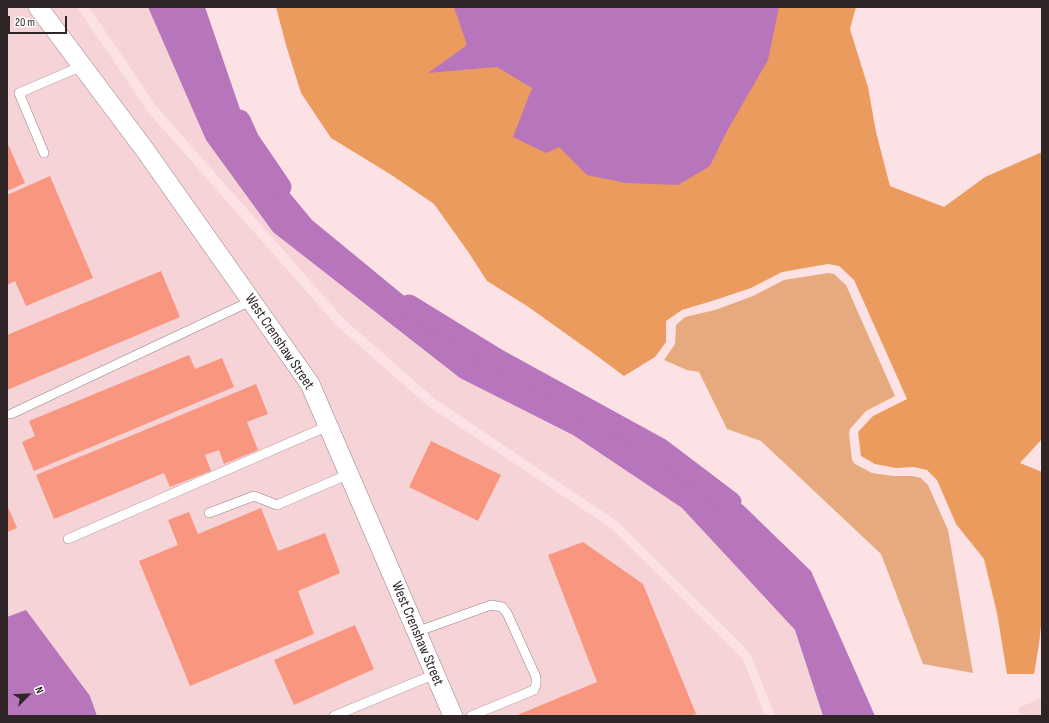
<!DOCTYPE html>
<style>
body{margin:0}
#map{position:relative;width:1049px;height:723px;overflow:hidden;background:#fce2e5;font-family:"Sofia Sans Condensed",sans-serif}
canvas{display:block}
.frame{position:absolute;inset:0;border:8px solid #2f2526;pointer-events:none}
.north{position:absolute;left:8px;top:675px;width:40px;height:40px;-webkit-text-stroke:3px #fff;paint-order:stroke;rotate:66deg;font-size:11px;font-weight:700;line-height:16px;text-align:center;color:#2f2526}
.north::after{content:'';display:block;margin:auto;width:14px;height:18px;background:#2f2526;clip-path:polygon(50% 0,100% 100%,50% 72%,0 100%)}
.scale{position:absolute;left:8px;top:16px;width:59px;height:18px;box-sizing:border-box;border:2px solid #2f2526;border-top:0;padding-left:5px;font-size:12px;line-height:14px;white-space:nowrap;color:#2f2526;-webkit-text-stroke:3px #fff;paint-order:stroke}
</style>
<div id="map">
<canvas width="1049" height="723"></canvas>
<div class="frame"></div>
<div class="north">N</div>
<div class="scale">20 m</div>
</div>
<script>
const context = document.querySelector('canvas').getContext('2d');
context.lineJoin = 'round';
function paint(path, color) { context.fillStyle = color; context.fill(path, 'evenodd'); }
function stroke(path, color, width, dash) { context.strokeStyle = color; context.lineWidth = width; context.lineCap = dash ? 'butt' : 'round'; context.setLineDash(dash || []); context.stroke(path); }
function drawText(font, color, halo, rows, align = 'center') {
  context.font = font + ' "Sofia Sans Condensed",sans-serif'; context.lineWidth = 3.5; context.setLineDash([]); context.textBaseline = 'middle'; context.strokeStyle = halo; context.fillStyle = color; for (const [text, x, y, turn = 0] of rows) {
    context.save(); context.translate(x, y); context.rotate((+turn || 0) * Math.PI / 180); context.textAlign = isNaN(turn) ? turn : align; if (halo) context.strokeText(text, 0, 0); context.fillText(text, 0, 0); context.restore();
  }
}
paint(new Path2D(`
 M7 7H77L148 112 336 325 428 406 611 528 743 659 765 716H7Z
 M89 7H148L206 140 273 232 460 378 573 435 682 508 795 630 823 716H775L750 653 618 522 435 399 344 319 156 106Z
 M1042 698V716H1021L1018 708Z`), '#f6d3d7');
paint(new Path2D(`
 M828 273 834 274 846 285 895 396 866 411 850 429 849 434 852 460 855 464 872 473 893 476H912L921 478 928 485 948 530 973 673 923 664 881 554 761 441 727 429 699 372 687 370 664 360 675 344 676 325 685 317 715 310 753 296 784 280Z`), '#e7aa7f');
paint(new Path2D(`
 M276 7H856L850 29 868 87 876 132 890 186 944 207 985 177 1042 152V439L1020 463 1042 472V617L1039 644 1034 674H1007L997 613 984 559 956 524 937 480 927 470 914 467 896 468 875 464 861 456 858 432 873 416 907 399 854 280 839 266 828 264 782 272 751 288 712 301 682 310 666 321V342L655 357 624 376 593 353 527 306 487 281 469 253 434 204 390 174 331 138 301 93 286 45Z`), '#ec9b5e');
paint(new Path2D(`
 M148 7H205L254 150 312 220 453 336 743 505 811 571 875 716H823L795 630 682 508 573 435 460 378 273 232 206 140Z
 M454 7H779L768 60 726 133 710 166 678 185 626 183 587 175 559 147 546 153 513 137 532 88 497 67 428 73 467 45Z
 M26 610 90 696 97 716H7V617Z`), '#b776bc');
stroke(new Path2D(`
 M240 120 249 140 281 187
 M409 305 497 359 661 449 731 502`), '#b776bc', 21);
paint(new Path2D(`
 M7 142 25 183 7 191Z
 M50 176 93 278 26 306 15 281 7 285V195Z
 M161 271 180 317 7 390V335Z
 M189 355 195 369 222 358 234 387 34 471 22 442 35 436 29 421Z
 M256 384 268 414 247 422 258 450 224 464 219 450 205 455 211 471 170 487 164 473 54 519 36 475Z
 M431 441 501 475 478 521 409 487Z
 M7 505 17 528 7 532Z
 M261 508 278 551 325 533 340 573 298 591 314 634 190 686 139 561 178 545 168 520 189 512 198 534Z
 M583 542 643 584 696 714 689 716H515L597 682 548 555Z
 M355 625 374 669 294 705 274 660Z`), '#f89680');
const service = new Path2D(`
 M44 153 19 93 82 66
 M11 414 251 301
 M209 513 254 496 277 505 349 474
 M68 539 328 426
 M416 632 491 605 502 607 507 613 536 677V684L534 690 471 716
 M334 716 435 674`);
const minor = new Path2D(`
 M38 7 145 150 310 384 453 716`);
stroke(service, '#988083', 10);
stroke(minor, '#988083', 20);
stroke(service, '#fff', 9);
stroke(minor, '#fff', 19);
drawText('15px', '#2f2526', '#fff', [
 ["West Crenshaw Street",279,342,56],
 ["West Crenshaw Street",417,634,67]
]);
</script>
